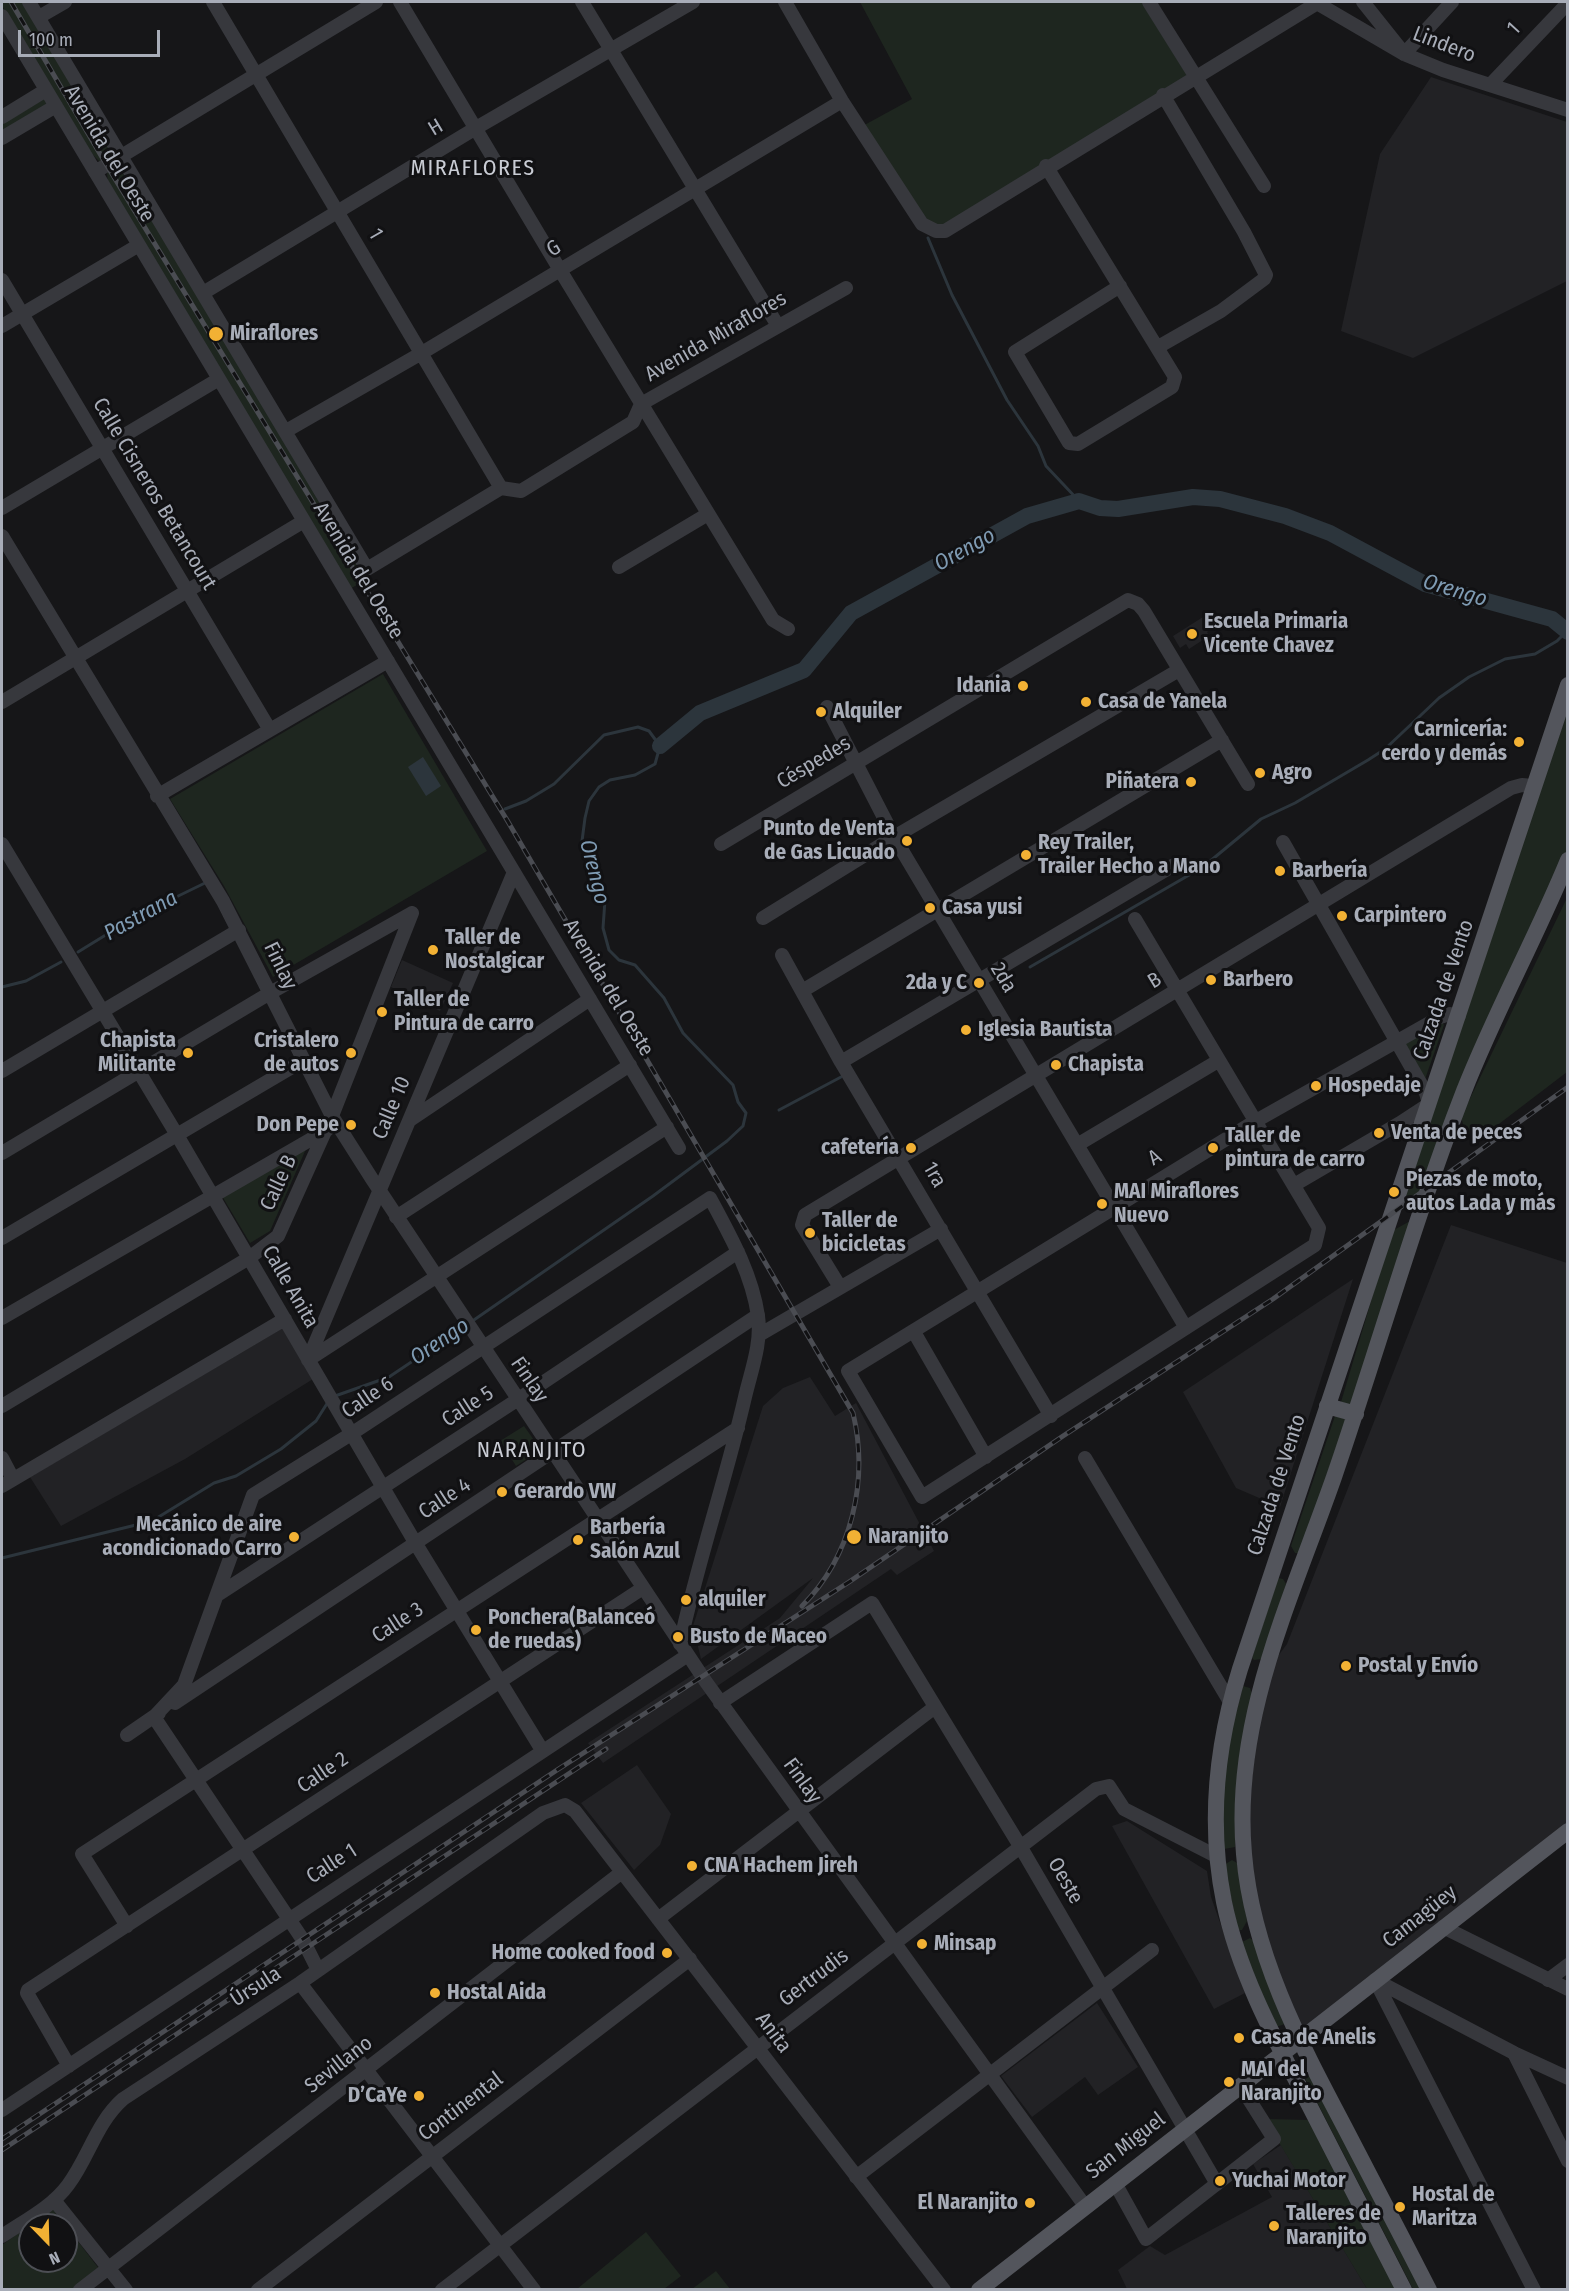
<!DOCTYPE html>
<meta charset="utf-8">
<style>
body{margin:0}
#map{position:relative;width:1569px;height:2291px;overflow:hidden;background:#161618;font-family:"Fira Sans Condensed",sans-serif}
canvas{display:block}
.frame{position:absolute;inset:0;border:3px solid #a8adb8;pointer-events:none}
.north{position:absolute;left:18px;top:2213px;width:60px;height:60px;box-sizing:border-box;background:#111113;border:2px solid #4d4f55;border-radius:50%;rotate:157deg;font-size:16px;font-weight:700;line-height:24px;text-align:center;color:#a8adb8}
.north::after{content:'';display:block;margin:auto;width:21px;height:27px;background:#f2b134;clip-path:polygon(50% 0,100% 100%,50% 72%,0 100%)}
.scale{position:absolute;left:18px;top:30px;width:142px;height:27px;box-sizing:border-box;border:3px solid #a8adb8;border-top:0;padding-left:8px;font-size:18px;line-height:21px;white-space:nowrap;color:#a8adb8;-webkit-text-stroke:4px #111113;paint-order:stroke}
</style>
<div id="map">
<canvas width="1569" height="2291"></canvas>
<div class="frame"></div>
<div class="north">N</div>
<div class="scale">100 m</div>
</div>
<script>
const context = document.querySelector('canvas').getContext('2d');
context.lineJoin = 'round';
function paint(path, color) { context.fillStyle = color; context.fill(path, 'evenodd'); }
function stroke(path, color, width, dash) { context.strokeStyle = color; context.lineWidth = width; context.lineCap = dash ? 'butt' : 'round'; context.setLineDash(dash || []); context.stroke(path); }
function drawText(font, color, halo, rows, align = 'center') {
  context.font = font + ' "Fira Sans Condensed",sans-serif'; context.lineWidth = 6; context.setLineDash([]); context.textBaseline = 'middle'; context.strokeStyle = halo; context.fillStyle = color; for (const [text, x, y, turn = 0] of rows) {
    context.save(); context.translate(x, y); context.rotate((+turn || 0) * Math.PI / 180); context.textAlign = isNaN(turn) ? turn : align; if (halo) context.strokeText(text, 0, 0); context.fillText(text, 0, 0); context.restore();
  }
}
paint(new Path2D(`
 M1431 77 1567 122V281L1413 358 1341 331 1380 154Z
 M1203 617 1211 629 1207 632 1209 636 1189 649 1186 644 1180 648 1173 636Z
 M402 960 453 983 440 1011 391 987Z
 M1451 1225 1567 1263V1831L1300 2038 1290 2018 1244 1855 1263 1676 1287 1644Z
 M1353 1279 1280 1507 1236 1488 1183 1392Z
 M283 1328 313 1379 185 1459 61 1526 30 1477Z
 M810 1377 835 1416 856 1403 934 1551 897 1575 891 1569 603 1763 588 1743 780 1618 813 1578 701 1659 693 1626 763 1406 783 1388Z
 M637 1765 671 1814 660 1845 634 1870 581 1803Z
 M1127 1821 1207 1871 1211 1897 1245 1993 1214 2009 1112 1826Z
 M1097 2003 1138 2067 1098 2095 1085 2077 1032 2117 1001 2076Z
 M1281 2145 1367 2289H1127L1118 2270 1150 2246 1165 2255 1272 2197 1253 2164Z`), '#222225');
paint(new Path2D(`
 M2 2H26L108 146 110 153 100 162 91 153 2 6Z
 M860 2H1149L1195 76 945 231 922 224 859 128 912 99Z
 M46 98 50 103 2 132V124Z
 M115 167 129 179 370 577 350 589 108 184 107 172Z
 M383 674 487 851 273 977 224 886 170 799Z
 M1567 685V860L1429 1189 1390 1217Z
 M1566 900 1567 1072 1491 1130 1466 1135 1461 1117Z
 M1441 1020 1444 1025 1424 1082 1404 1041Z
 M306 1149 270 1231 250 1243 222 1196Z
 M1412 1220 1352 1406 1341 1402 1392 1231Z
 M1335 1416 1346 1419 1300 1553H1295L1291 1546Z
 M524 1426 541 1450 516 1466 500 1441Z
 M1278 1578 1283 1579 1286 1584 1262 1659 1254 1660 1252 1658Z
 M1243 1686 1250 1688 1252 1694 1236 1808 1235 1847 1224 1849 1221 1771Z
 M1232 1860 1237 1863 1247 1921 1242 1930H1238L1224 1865Z
 M1250 1938 1254 1941 1285 2024 1276 2027 1242 1947V1942Z
 M1301 2058 1424 2289H1413L1299 2067 1298 2060Z
 M1265 2119 1310 2120 1398 2289H1367Z
 M53 2209 65 2225H30Z
 M30 2225V2261H66V2226L100 2270 74 2289H2V2245Z
 M646 2232 681 2276 664 2289H577Z
 M716 2271 730 2289H692Z`), '#1e261f');
paint(new Path2D(`
 M423 757 441 786 426 796 408 767Z`), '#2c353c');
stroke(new Path2D(`
 M928 238 952 295 1007 400 1038 446 1046 466 1079 501
 M78 952 135 917 205 883
 M1030 967 1203 867 1261 819 1295 803 1368 760 1385 749 1439 698 1469 677 1505 659 1535 654 1557 641 1566 632
 M2 987 26 981 61 962
 M779 1110 841 1077
 M471 1322 653 1196 727 1141 743 1126 746 1113 738 1102 733 1085 683 1033 664 998 635 965 619 960 609 950 603 928 605 900 587 862 582 841 585 818 589 801 599 787 610 780 635 775 655 764 660 746 649 731 638 727 604 735 554 784 526 801 505 809
 M335 1396 389 1377 465 1326
 M2 1558 152 1521 214 1483 236 1476 281 1449 316 1421 328 1402`), '#2c353c', 3);
stroke(new Path2D(`
 M660 746 700 713 804 670 851 613 1027 516 1079 501 1100 508 1118 509 1193 497 1220 499 1285 516 1330 533 1425 584 1552 619 1568 632`), '#2c353c', 16);
stroke(new Path2D(`
 M29 2 367 569 501 488 521 491 633 422 641 404 846 288
 M213 2 501 488
 M400 2 560 270 773 620 788 629
 M582 2 778 326
 M785 2 842 101 922 224 936 231H945L1319 2
 M1149 2 1264 186
 M1315 2 1404 54 1443 70 1568 110
 M1363 2 1399 47
 M2 16 679 1148
 M39 17 65 2
 M1404 54 1452 2
 M1491 84 1568 3
 M2 117 46 90
 M2 138 56 106
 M1046 166 1175 377 1172 387 1078 444 1069 443 1015 352 1120 286
 M95 172 376 2
 M2 280 270 730
 M203 293 476 128 693 2
 M2 326 139 245
 M1158 347 1221 311 1264 279 1266 275 1244 232 1163 95
 M286 431 420 354 842 101
 M2 508 219 379
 M2 536 223 901 332 1116 372 1179 706 1682 1085 2206
 M619 567 708 514
 M2 702 304 521
 M827 707 894 837 1186 1328
 M157 796 388 661
 M1283 842 1426 1093 1429 1104 1400 1123
 M2 844 177 1135 416 1544 542 1750
 M721 844 1128 600 1138 604 1144 611 1248 784
 M763 918 894 837 1179 670
 M1135 919 1319 1228 1315 1245 922 1497 848 1371 1254 1122 1440 1017 1450 1014 1459 1016
 M782 955 841 1062 1051 1416
 M802 991 1222 740
 M841 1062 1174 865
 M2 1071 239 930
 M410 1120 590 999
 M1077 1145 1218 1061
 M2 1153 270 993 412 913
 M1294 1185 1400 1123 1407 1126 1416 1142
 M396 1217 630 1065
 M2 1238 304 1060
 M840 1287 802 1225 805 1215 1511 788 1522 785 1532 786
 M2 1318 327 1130
 M914 1332 986 1457
 M759 1335 941 1229
 M308 1360 514 872
 M308 1360 667 1127
 M2 1406 249 1258 278 1236 332 1116 412 913
 M2 1458 13 1479
 M1085 1458 1230 1702
 M2 1486 285 1319
 M219 1594 517 1400 738 1252
 M175 1703 758 1315
 M720 1703 872 1603 1020 1846 1217 2184
 M154 1717 184 1685 253 1495 351 1434 710 1198C730 1235 752 1274 758 1316 762 1343 751 1371 745 1397 726 1480 698 1560 680 1644
 M154 1717 303 1940 318 1970
 M127 1735 159 1713
 M658 1919 935 1707
 M127 1926 82 1854 738 1428
 M1443 1927 1568 1989
 M1375 1980 1534 2290
 M1375 1980 1514 2053 1568 2078
 M1548 1980 1568 1965
 M300 1983 534 2290
 M1514 2053 1568 2161
 M69 2066 27 1993 28 1990 643 1588
 M2 2110 688 1655
 M856 2177 1152 1950
 M1115 2183 1146 2239 1274 2139 1240 2085
 M54 2200 126 2290
 M2 2236C24 2221 52 2207 68 2185 89 2157 96 2123 123 2099L300 1983 543 1813 565 1805 575 1811 944 2290
 M80 2290 622 1872
 M258 2290 690 1959
 M442 2290 1096 1789 1109 1786 1124 1809 1218 1857`), '#37383d', 14);
stroke(new Path2D(`
 M1327 1406 1356 1414
 M979 2290 1568 1831
 M1404 2290C1371 2226 1339 2163 1306 2099 1274 2038 1238 1971 1224 1902 1208 1823 1216 1746 1240 1669L1568 685
 M1429 2290C1401 2235 1372 2180 1344 2126 1299 2041 1252 1952 1244 1854 1232 1720 1291 1600 1334 1477 1378 1349 1415 1217 1464 1091 1495 1012 1536 938 1568 860`), '#53555c', 16);
const rail = new Path2D(`
 M11 2 106 164 507 820 853 1413C869 1480 852 1556 802 1606
 M2 2139 557 1770 849 1582 1063 1436 1273 1299 1568 1087
 M2 2150 606 1749`);
stroke(rail, '#4a4c52', 5);
stroke(rail, '#111113', 3, [9]);
for (const [x, y, r, color] of [
 [216,334,8,"#f2b134"],
 [1192,634,6,"#f2b134"],
 [1023,686,6,"#f2b134"],
 [1086,702,6,"#f2b134"],
 [821,712,6,"#f2b134"],
 [1519,742,6,"#f2b134"],
 [1260,773,6,"#f2b134"],
 [1191,782,6,"#f2b134"],
 [907,841,6,"#f2b134"],
 [1026,855,6,"#f2b134"],
 [1280,871,6,"#f2b134"],
 [930,908,6,"#f2b134"],
 [1342,916,6,"#f2b134"],
 [433,950,6,"#f2b134"],
 [1211,980,6,"#f2b134"],
 [979,983,6,"#f2b134"],
 [382,1012,6,"#f2b134"],
 [966,1030,6,"#f2b134"],
 [188,1053,6,"#f2b134"],
 [351,1053,6,"#f2b134"],
 [1056,1065,6,"#f2b134"],
 [1316,1086,6,"#f2b134"],
 [351,1125,6,"#f2b134"],
 [1379,1133,6,"#f2b134"],
 [911,1148,6,"#f2b134"],
 [1213,1148,6,"#f2b134"],
 [1394,1192,6,"#f2b134"],
 [1102,1204,6,"#f2b134"],
 [810,1233,6,"#f2b134"],
 [502,1492,6,"#f2b134"],
 [294,1537,6,"#f2b134"],
 [854,1537,8,"#f2b134"],
 [578,1540,6,"#f2b134"],
 [686,1600,6,"#f2b134"],
 [476,1630,6,"#f2b134"],
 [678,1637,6,"#f2b134"],
 [1346,1666,6,"#f2b134"],
 [692,1866,6,"#f2b134"],
 [922,1944,6,"#f2b134"],
 [667,1953,6,"#f2b134"],
 [435,1993,6,"#f2b134"],
 [1239,2038,6,"#f2b134"],
 [1229,2082,6,"#f2b134"],
 [419,2096,6,"#f2b134"],
 [1220,2181,6,"#f2b134"],
 [1030,2203,6,"#f2b134"],
 [1400,2207,6,"#f2b134"],
 [1274,2226,6,"#f2b134"]
]) { const dot = new Path2D(); dot.arc(x, y, r, 0, 2 * Math.PI); context.fillStyle = color; context.fill(dot); stroke(dot, '#111113', 2); }
drawText('21px', '#a8adb8', '#111113', [
 ["1",1514,29,-47],
 ["Lindero",1444,45,21],
 ["H",436,128,-31],
 ["Avenida del Oeste",109,154,59],
 ["1",375,234,60],
 ["G",554,249,-31],
 ["Avenida Miraflores",716,337,-30],
 ["Calle Cisneros Betancourt",154,494,59],
 ["Avenida del Oeste",358,571,59],
 ["Céspedes",814,763,-31],
 ["Finlay",280,966,64],
 ["2da",1003,978,59],
 ["B",1155,981,-31],
 ["Avenida del Oeste",608,988,59],
 ["Calzada de Vento",1444,990,-71],
 ["Calle 10",392,1108,-67],
 ["A",1155,1158,-31],
 ["1ra",934,1175,60],
 ["Calle B",279,1183,-65],
 ["Calle Anita",290,1287,60],
 ["Finlay",529,1380,56],
 ["Calle 6",368,1398,-34],
 ["Calle 5",468,1407,-33],
 ["Calzada de Vento",1277,1485,-72],
 ["Calle 4",445,1499,-33],
 ["Calle 3",398,1623,-33],
 ["Calle 2",323,1773,-34],
 ["Finlay",802,1781,54],
 ["Calle 1",332,1864,-33],
 ["Oeste",1065,1881,60],
 ["Camagüey",1420,1917,-38],
 ["Gertrudis",814,1978,-37],
 ["Úrsula",256,1987,-33],
 ["Anita",773,2033,53],
 ["Sevillano",339,2065,-38],
 ["Continental",461,2107,-37],
 ["San Miguel",1126,2146,-38]
]);
drawText('bold 21px', '#a8adb8', '#111113', [
 ["Miraflores",230,334],
 ["Escuela Primaria",1204,622],
 ["Vicente Chavez",1204,646],
 ["Idania",1011,686,"right"],
 ["Casa de Yanela",1098,702],
 ["Alquiler",833,712],
 ["Carnicería:",1507,730,"right"],
 ["cerdo y demás",1507,754,"right"],
 ["Agro",1272,773],
 ["Piñatera",1179,782,"right"],
 ["Punto de Venta",895,829,"right"],
 ["de Gas Licuado",895,853,"right"],
 ["Rey Trailer,",1038,843],
 ["Trailer Hecho a Mano",1038,867],
 ["Barbería",1292,871],
 ["Casa yusi",942,908],
 ["Carpintero",1354,916],
 ["Taller de",445,938],
 ["Nostalgicar",445,962],
 ["Barbero",1223,980],
 ["2da y C",967,983,"right"],
 ["Taller de",394,1000],
 ["Pintura de carro",394,1024],
 ["Iglesia Bautista",978,1030],
 ["Chapista",176,1041,"right"],
 ["Militante",176,1065,"right"],
 ["Cristalero",339,1041,"right"],
 ["de autos",339,1065,"right"],
 ["Chapista",1068,1065],
 ["Hospedaje",1328,1086],
 ["Don Pepe",339,1125,"right"],
 ["Venta de peces",1391,1133],
 ["Taller de",1225,1136],
 ["pintura de carro",1225,1160],
 ["cafetería",899,1148,"right"],
 ["Piezas de moto,",1406,1180],
 ["autos Lada y más",1406,1204],
 ["MAI Miraflores",1114,1192],
 ["Nuevo",1114,1216],
 ["Taller de",822,1221],
 ["bicicletas",822,1245],
 ["Gerardo VW",514,1492],
 ["Mecánico de aire",282,1525,"right"],
 ["acondicionado Carro",282,1549,"right"],
 ["Barbería",590,1528],
 ["Salón Azul",590,1552],
 ["Naranjito",868,1537],
 ["alquiler",698,1600],
 ["Ponchera(Balanceó",488,1618],
 ["de ruedas)",488,1642],
 ["Busto de Maceo",690,1637],
 ["Postal y Envío",1358,1666],
 ["CNA Hachem Jireh",704,1866],
 ["Minsap",934,1944],
 ["Home cooked food",655,1953,"right"],
 ["Hostal Aida",447,1993],
 ["Casa de Anelis",1251,2038],
 ["MAI del",1241,2070],
 ["Naranjito",1241,2094],
 ["D’CaYe",407,2096,"right"],
 ["Yuchai Motor",1232,2181],
 ["Hostal de",1412,2195],
 ["Maritza",1412,2219],
 ["El Naranjito",1018,2203,"right"],
 ["Talleres de",1286,2214],
 ["Naranjito",1286,2238]
], 'left');
context.letterSpacing = '1.5px';
drawText('22px', '#c9ccd4', '#111113', [
 ["MIRAFLORES",473,169],
 ["NARANJITO",532,1451]
]);
context.letterSpacing = '0px';
drawText('italic 22px', '#7f9bb3', '#111113', [
 ["Orengo",965,550,-29],
 ["Orengo",1455,591,17],
 ["Orengo",594,872,76],
 ["Pastrana",141,916,-29],
 ["Orengo",440,1342,-34]
]);
</script>
